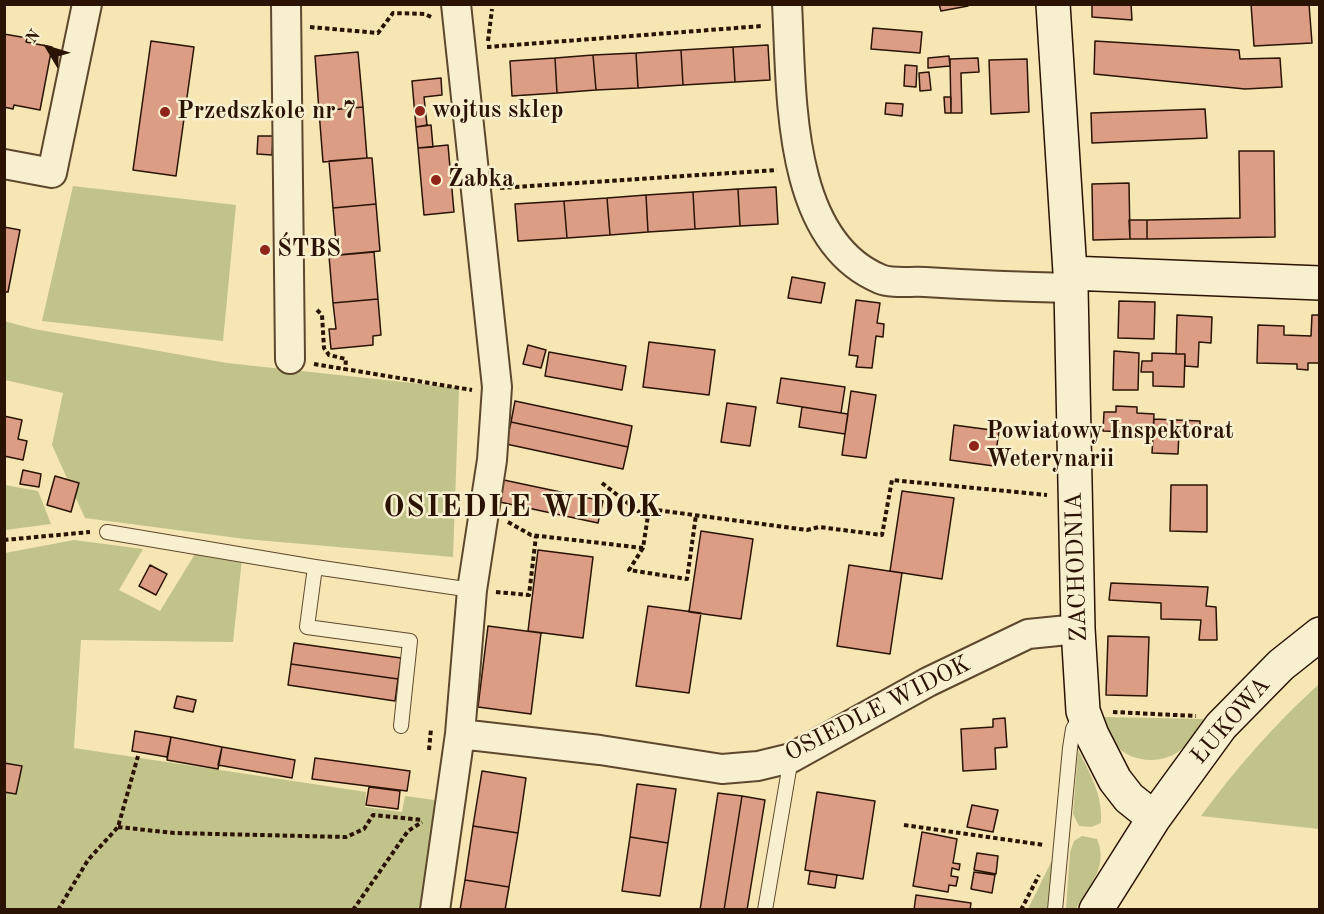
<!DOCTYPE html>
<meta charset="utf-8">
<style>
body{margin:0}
#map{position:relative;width:1324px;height:914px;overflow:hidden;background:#f5e6b4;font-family:"Old Standard TT",serif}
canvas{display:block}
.frame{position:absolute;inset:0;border:6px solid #2a1302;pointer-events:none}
.north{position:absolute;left:18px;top:18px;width:60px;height:60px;-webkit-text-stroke:4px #f8efce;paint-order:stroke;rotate:308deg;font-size:16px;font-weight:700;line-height:24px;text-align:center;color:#2a1302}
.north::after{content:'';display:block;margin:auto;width:21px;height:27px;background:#2a1302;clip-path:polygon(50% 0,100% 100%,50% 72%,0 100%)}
</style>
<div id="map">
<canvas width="1324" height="914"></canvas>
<div class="frame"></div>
<div class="north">N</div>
</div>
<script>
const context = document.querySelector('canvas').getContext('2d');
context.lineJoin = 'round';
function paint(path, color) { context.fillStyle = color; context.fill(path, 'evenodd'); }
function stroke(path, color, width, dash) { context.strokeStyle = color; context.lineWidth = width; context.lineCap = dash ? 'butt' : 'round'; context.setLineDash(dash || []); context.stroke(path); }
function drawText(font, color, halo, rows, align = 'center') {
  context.font = font + ' "Old Standard TT",serif'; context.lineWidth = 5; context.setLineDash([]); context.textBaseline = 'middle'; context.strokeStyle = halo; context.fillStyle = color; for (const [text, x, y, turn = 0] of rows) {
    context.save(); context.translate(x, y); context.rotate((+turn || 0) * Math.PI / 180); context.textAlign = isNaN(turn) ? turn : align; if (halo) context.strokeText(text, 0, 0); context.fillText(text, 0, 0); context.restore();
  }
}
paint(new Path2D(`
 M73 186 236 205 223 341 42 321Z
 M4 321 34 329 227 363 459 388 453 557 245 539 85 518 52 445 63 393 5 380Z
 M5 485 38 491 51 524 5 530Z
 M74 540 143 549 119 590 160 611 195 554 242 559 233 642 81 640 74 748 366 792 365 807 402 812 405 796 442 801 426 909 5 910V553Z
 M1319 684V829L1201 816C1237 767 1275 724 1319 684Z
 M1103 717 1204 719C1197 731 1190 744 1178 752 1159 765 1128 762 1114 743 1109 736 1106 725 1103 717Z
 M1078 750C1090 773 1103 796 1101 823L1091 827 1079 826 1073 814Z
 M1082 836 1097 839C1109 867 1089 885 1076 909H1066L1070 852 1074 841Z
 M1058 848 1053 909H1028Z`), '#c1c38a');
const building = new Path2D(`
 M939 4H968V6L941 11Z
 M1092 4H1131L1132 20 1092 17Z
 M1251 4H1309L1312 43 1254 46Z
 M873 28 922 32 920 53 871 49Z
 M4 34 27 38 26 42 52 47 40 110 14 105 13 109 4 107Z
 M151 41 194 47 176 176 133 170Z
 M1095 41 1239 50 1240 59 1280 58 1282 87 1245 89 1094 74Z
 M768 45 770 80 735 82 733 47Z
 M733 47 735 82 683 85 681 50Z
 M681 50 683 85 638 88 636 53Z
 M358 52 363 107 319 111 315 56Z
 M636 53 638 88 596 90 593 55Z
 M593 55 596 90 557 93 555 58Z
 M949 56 950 66 928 68V58Z
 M555 58 557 93 512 96 510 61Z
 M978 58 979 72 961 73 962 113H951L950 59Z
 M1027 59 1029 112 991 114 989 60Z
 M905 65 917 66 916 87 904 86Z
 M929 72 931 90 920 91 919 73Z
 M441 78 442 95 424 97 427 125 416 127 412 81Z
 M944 97H951V113H945Z
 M886 103 903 104 902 116 885 114Z
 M363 107 367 158 323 162 319 111Z
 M1205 109 1207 138 1092 143 1091 113Z
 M431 125 433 147 418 148 416 127Z
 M258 136H273L272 155 257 154Z
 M448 145 454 212 424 215 418 148Z
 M1239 151H1274L1275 237 1147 239V220L1240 218Z
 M367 158H372L376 204 333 208 329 161Z
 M1129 183 1130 239 1093 240 1092 184Z
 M776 187 778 224 740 226 738 189Z
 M738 189 740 226 695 229 693 192Z
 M693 192 695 229 648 232 646 195Z
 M646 195 648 232 610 235 607 198Z
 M607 198 610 235 567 238 564 201Z
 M564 201 567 238 518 241 515 204Z
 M376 204 380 251 337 255 333 208Z
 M1129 220H1147V239H1130Z
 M4 227 20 230 8 292H4Z
 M374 252 378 299 333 303 329 256Z
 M792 277 825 283 821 303 788 298Z
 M378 299 381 335 373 336V345L331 349 329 329H336L333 303Z
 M856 300 880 303 877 323 884 324 883 337 876 336 872 368 856 367 858 356 849 355Z
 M1119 301 1155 302 1154 339 1118 338Z
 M1177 315 1212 317 1211 343 1199 342 1198 367 1185 366V354H1176Z
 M1312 315H1320V363H1308V370L1297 369V364L1257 363 1258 325 1284 326V335L1311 336Z
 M649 342 715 350 709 395 643 387Z
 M528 345 546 350 541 368 523 364Z
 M1114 351 1139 353 1138 390H1113Z
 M549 352 626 366 622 390 545 376Z
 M1152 353 1185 354 1184 387 1153 386V372H1141L1142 361H1152Z
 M781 378 845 387 841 413 777 403Z
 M851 391 876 395 866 458 842 455Z
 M515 401 632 426 628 447 511 422Z
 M727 403 756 407 750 446 721 442Z
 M1116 406 1137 407V413L1154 414 1153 433 1103 431 1104 412H1116Z
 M802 407 848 414 845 434 799 427Z
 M4 416 22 420 18 439 27 441 23 460 4 456Z
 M1154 419 1200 421V432H1179L1178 454 1152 453Z
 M511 422 628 447 623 469 506 444Z
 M954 425 999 431 994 466 950 460Z
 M23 470 41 474 39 487 20 484Z
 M55 476 79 483 71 512 47 505Z
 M499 479 603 501 598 523 495 501Z
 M1171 485H1207V532L1170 531Z
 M902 491 954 498 942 579 890 571Z
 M701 531 753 539 741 619 689 612Z
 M538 550 593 557 583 638 528 631Z
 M150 565 167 574 156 595 139 586Z
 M849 565 902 573 890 654 837 646Z
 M1111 583 1208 587 1206 606 1216 607 1217 640H1199L1201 620 1161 619V603L1109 600Z
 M648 606 701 613 689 693 636 686Z
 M488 626 541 633 531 714 478 707Z
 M1108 636 1149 637 1147 696 1106 695Z
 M294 643 401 658 398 679 291 664Z
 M291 664 398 679 395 701 288 685Z
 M177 696 196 700 193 712 174 708Z
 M1005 718 1007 747 995 748 996 769 963 771 961 729 993 727V719Z
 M135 731 171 737 167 757 132 751Z
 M171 737 222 747 218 769 167 760Z
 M222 747 295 760 292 778 218 765Z
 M315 758 410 771 407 791 312 779Z
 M4 763 22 766 16 794 4 792Z
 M482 771 526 778 518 833 473 826Z
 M637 784 676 789 668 843 630 837Z
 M369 787 400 791 398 809 366 805Z
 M817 792 875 801 863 879 805 870Z
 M718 793 742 796 724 910H700Z
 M742 796 765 800 747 910H724Z
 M972 805 998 810 993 832 967 827Z
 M473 826 518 833 509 887 465 880Z
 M922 832 957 839 953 863 960 864 959 870 952 868 951 876 958 877 956 886 949 885 948 892 913 886Z
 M630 837 668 843 660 896 622 891Z
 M977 853 998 856 996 874 974 870Z
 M810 871 837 875 835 888 808 884Z
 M974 872 995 875 992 893 971 889Z
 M465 880 509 887 505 910H460Z
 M916 895 971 903 970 910H914Z`);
paint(building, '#db9d83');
stroke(building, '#2a1302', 1.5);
const lane = new Path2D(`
 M107 532 315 567 472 590
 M315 567 307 627 410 641 401 726
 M765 910 791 758
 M1055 910 1070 748 1073 729 1081 715`);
const street = new Path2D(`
 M286 4 290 359
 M456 4 497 387 492 460 472 590 460 734 600 750 722 769 758 766 791 758 928 682 1028 634 1078 629
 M787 4C792 89 785 239 880 279 892 284 911 281 925 282 973 285 1022 287 1071 288
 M4 164 52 173 87 4
 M435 910 460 734`);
const secondary = new Path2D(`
 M1053 4 1071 288 1078 629 1083 711 1092 735 1115 780 1129 798 1154 818
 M1070 273 1320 283
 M1096 910 1154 818 1221 726 1281 665 1320 634`);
stroke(lane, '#5d482e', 16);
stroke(street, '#5d482e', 32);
stroke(secondary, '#2a1302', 36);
stroke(new Path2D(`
 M310 27 378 33 393 13 425 14 433 18
 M488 41 492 9
 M487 47 762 26
 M500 188 777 170
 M317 310 322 315 324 348 329 355 346 359 345 371
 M314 364 472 390
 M602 483 647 518
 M508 522 531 535 643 548 649 509 807 530 819 527 882 535 892 480 1047 495
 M4 540 90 532
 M643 548 629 570 687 579 696 515
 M496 592 529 595 536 536
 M1113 712 1196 716
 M429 750 431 729
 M904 825 1044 845
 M118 827 174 833 346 837 364 829 373 815 422 820
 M58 910 88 860 118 827 138 756
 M353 910 408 831 422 822
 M1021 910 1039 875`), '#2a1302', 4, [4.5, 3]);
stroke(lane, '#f8efce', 14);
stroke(street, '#f8efce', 28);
stroke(secondary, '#f8efce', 33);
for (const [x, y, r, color] of [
 [420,111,6,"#8f2418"],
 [165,112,6,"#8f2418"],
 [436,180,6,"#8f2418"],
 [265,250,6,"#8f2418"],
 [974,446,6,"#8f2418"]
]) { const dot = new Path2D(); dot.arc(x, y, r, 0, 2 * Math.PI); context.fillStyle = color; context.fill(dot); stroke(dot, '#f8efce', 2); }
drawText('bold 24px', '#2a1302', '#f8efce', [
 ["wojtus sklep",432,111],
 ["Przedszkole nr 7",177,112],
 ["Żabka",448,180],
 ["ŚTBS",277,250],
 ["Powiatowy Inspektorat",986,432],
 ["Weterynarii",986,460]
], 'left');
drawText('24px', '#2a1302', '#f8efce', [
 ["ZACHODNIA",1077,567,-92],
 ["OSIEDLE WIDOK",878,709,-27],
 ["ŁUKOWA",1231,721,-49]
]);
context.letterSpacing = '1.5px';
drawText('bold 30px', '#2a1302', '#f8efce', [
 ["OSIEDLE WIDOK",523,508]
]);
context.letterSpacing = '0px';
</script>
